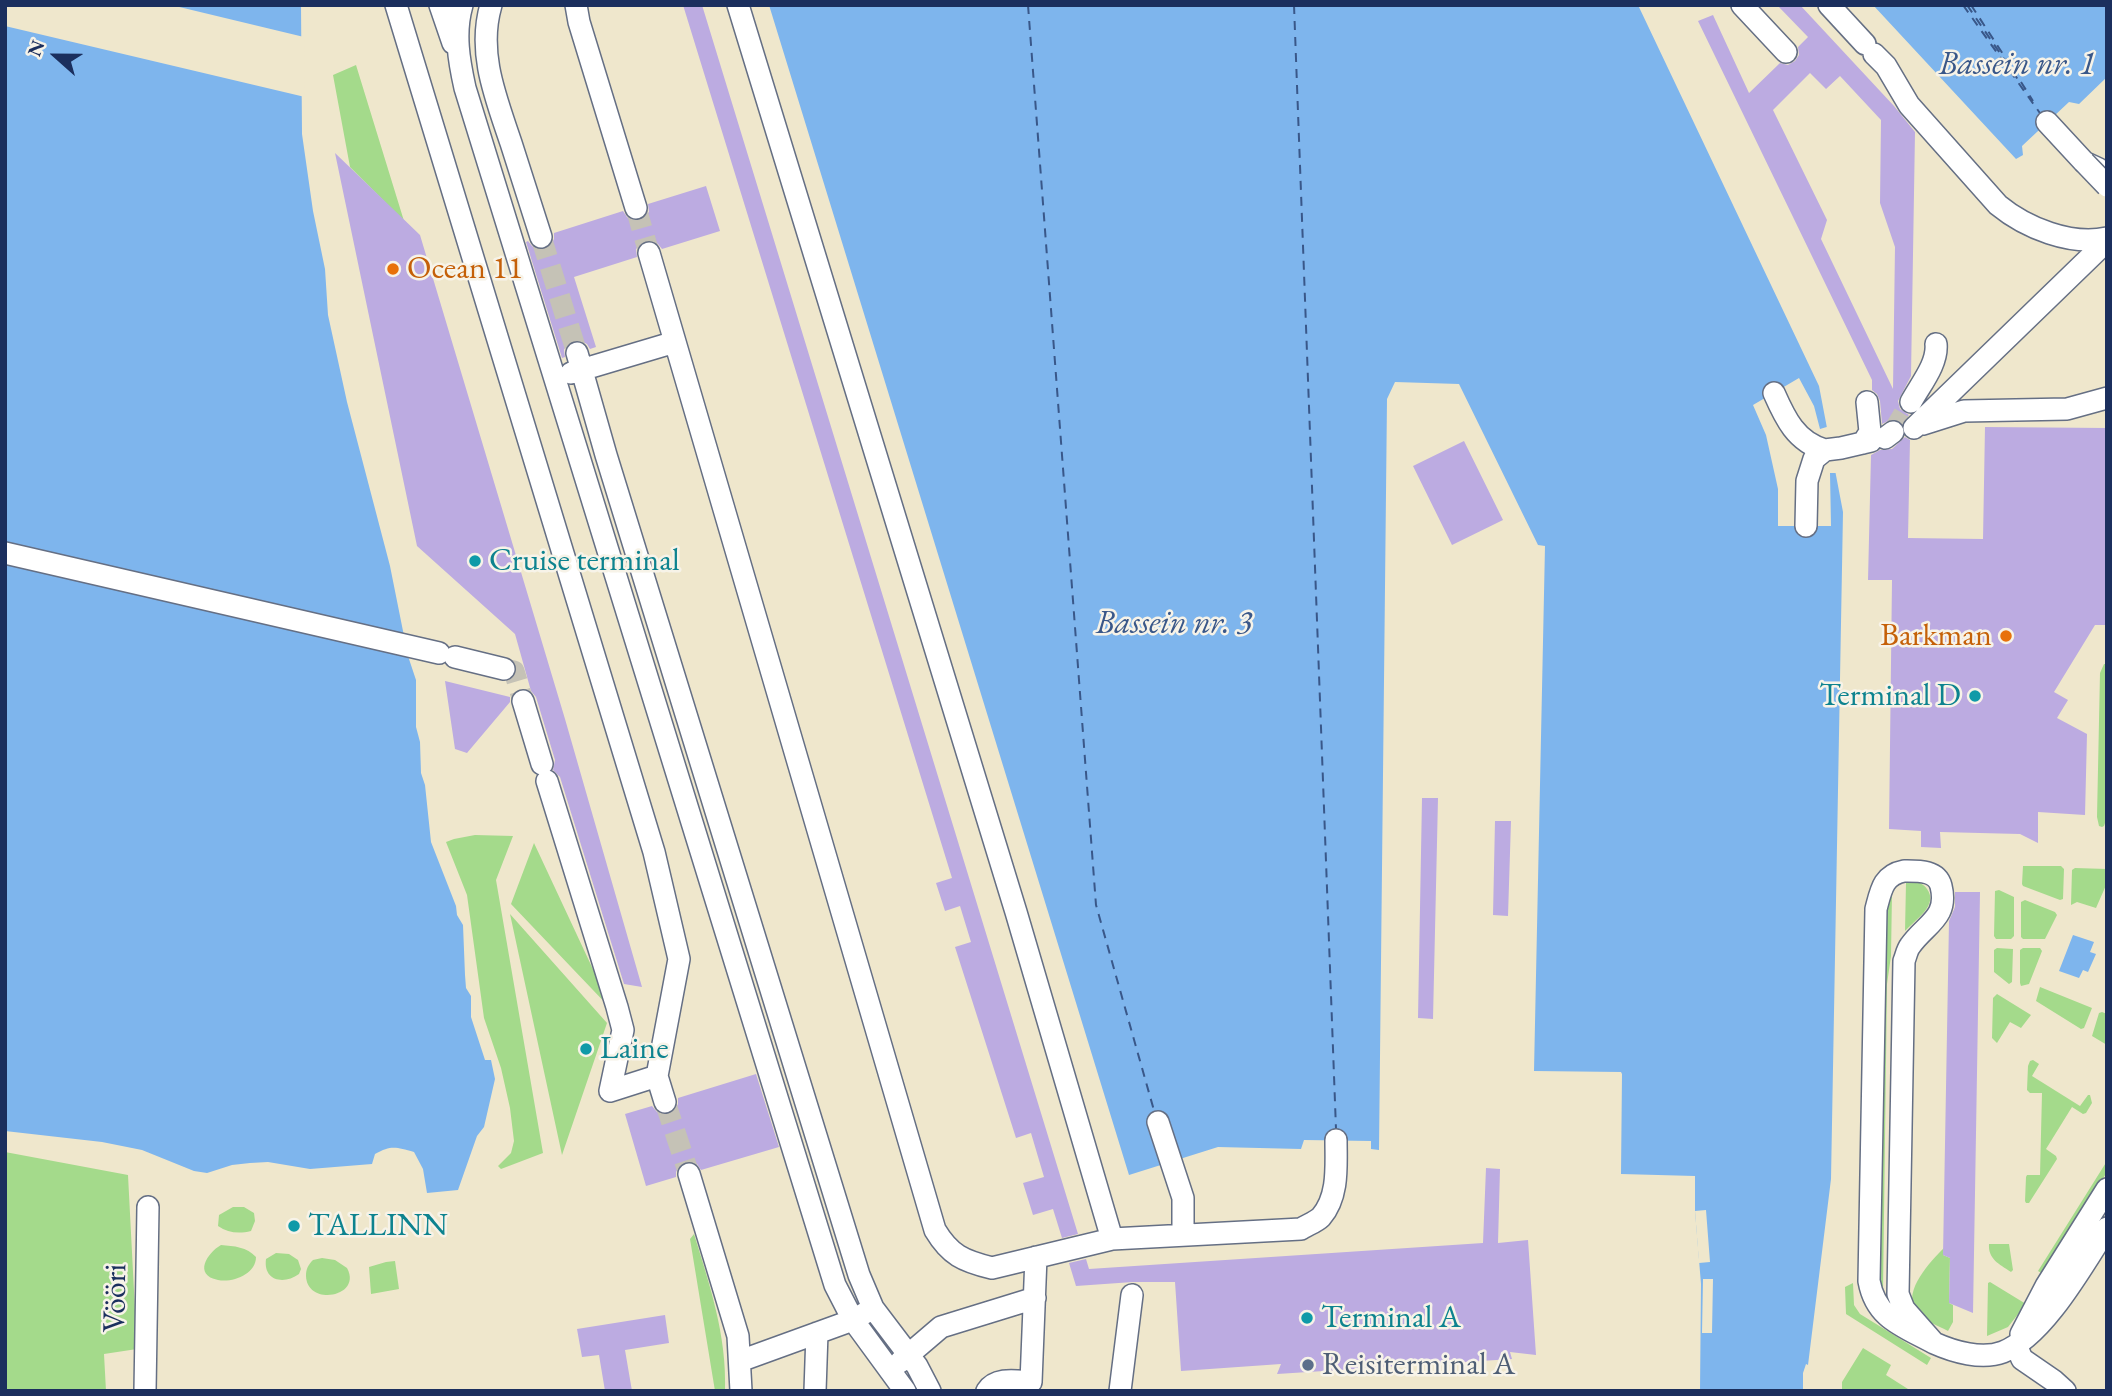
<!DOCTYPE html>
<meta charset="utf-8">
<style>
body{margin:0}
#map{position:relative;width:2112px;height:1396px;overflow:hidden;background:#efe7cc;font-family:"EB Garamond",serif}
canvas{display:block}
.frame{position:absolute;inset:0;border:7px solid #1b2f5e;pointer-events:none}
.north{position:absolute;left:21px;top:21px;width:70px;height:70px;-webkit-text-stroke:5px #f7f3e8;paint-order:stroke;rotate:291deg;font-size:19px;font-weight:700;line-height:28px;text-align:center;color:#1b2f5e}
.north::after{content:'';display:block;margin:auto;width:24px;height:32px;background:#1b2f5e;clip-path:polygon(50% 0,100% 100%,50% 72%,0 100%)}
</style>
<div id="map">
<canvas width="2112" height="1396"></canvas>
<div class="frame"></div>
<div class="north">N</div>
</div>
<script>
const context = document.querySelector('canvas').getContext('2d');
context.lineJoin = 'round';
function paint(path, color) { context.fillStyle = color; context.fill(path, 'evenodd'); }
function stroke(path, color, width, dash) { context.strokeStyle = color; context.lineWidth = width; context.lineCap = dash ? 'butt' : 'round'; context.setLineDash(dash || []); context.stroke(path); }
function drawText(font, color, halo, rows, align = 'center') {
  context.font = font + ' "EB Garamond",serif'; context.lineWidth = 5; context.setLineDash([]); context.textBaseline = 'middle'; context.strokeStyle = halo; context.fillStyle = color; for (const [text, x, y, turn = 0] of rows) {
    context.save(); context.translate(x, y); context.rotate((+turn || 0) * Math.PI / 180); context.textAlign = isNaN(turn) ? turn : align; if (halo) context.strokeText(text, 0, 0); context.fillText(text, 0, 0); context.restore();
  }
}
paint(new Path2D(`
 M356 65 404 221 350 167 333 75Z
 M2104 664H2107L2105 823 2104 826 2102 827 2099 826 2097 817 2100 673Z
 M475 835 513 836 496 880 543 1153 501 1169 498 1166 511 1153 514 1141 510 1108 501 1068 484 1018 467 895 446 842 454 839Z
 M534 843 612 1010 511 904Z
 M2023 866H2061L2064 869 2063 899 2060 900 2023 886 2022 884Z
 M2075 868 2107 869V883L2096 908 2077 902 2071 905 2072 870Z
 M1912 882C1918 882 1923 883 1927 889 1939 905 1915 920 1905 931L1906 883Z
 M1999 890 2014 897V936L2011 939H1996L1994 936 1995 891Z
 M1892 893 1891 956 1887 984 1883 1291 1875 1278 1881 942 1887 905Z
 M2025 900 2055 912 2057 915 2045 939H2023L2021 937V902Z
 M510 914 607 1023 562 1155Z
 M1997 948 2013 949 2012 982 2009 984 1994 972V950Z
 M2023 948H2040L2042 951 2029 984 2021 986 2020 983V950Z
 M2040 987 2092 1008 2084 1028 2081 1029 2036 1001Z
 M1997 994 2031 1015 2021 1028 2010 1022 1997 1043 1992 1038 1993 998Z
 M2102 1012 2107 1014V1045L2092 1036 2099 1013Z
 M2033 1060 2039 1064 2032 1076 2080 1106 2088 1095H2090L2092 1103 2086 1113 2083 1114 2072 1107 2046 1149 2056 1156 2057 1159 2029 1203H2026L2025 1201 2026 1177 2027 1175H2040L2042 1093H2030L2027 1090 2028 1066 2030 1061Z
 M5 1152 128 1175 137 1349 104 1354 106 1391H5Z
 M2107 1161V1172L2043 1274 2038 1271Z
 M233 1207H244L254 1213 255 1221 251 1231C239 1234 228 1233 218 1226L219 1215Z
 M694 1234C710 1286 727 1336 725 1391H715L690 1239Z
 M1989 1244H2009L2013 1270 2011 1272C1999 1264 1988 1259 1989 1244Z
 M221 1245C234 1246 247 1247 256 1257 256 1274 233 1283 218 1280 193 1275 207 1253 221 1245Z
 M1944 1248 1943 1255 1950 1258 1949 1303 1953 1305V1322L1948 1331C1939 1326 1921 1320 1915 1310 1903 1290 1931 1261 1944 1248Z
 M276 1253 289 1254 298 1260 301 1269 299 1274C284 1285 263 1281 266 1259Z
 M322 1258 335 1260 347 1268C363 1297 307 1307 306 1276 306 1269 308 1265 313 1260Z
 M395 1261 399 1289 371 1294 369 1267 386 1262Z
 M1990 1282 2026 1304 2008 1327 1987 1336 1988 1283Z
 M1853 1283 1854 1305 1860 1314 1931 1358 1927 1365 1846 1314 1845 1287Z
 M1863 1348 1891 1365 1886 1375 1908 1389 1907 1391H1842V1382Z`), '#a4da8b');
paint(new Path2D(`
 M5 5H301L302 134 313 211 325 269 328 315 347 402 390 566 408 656 416 680V727L420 742 421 773 425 785 431 842 456 906 457 915 463 925 465 975 466 988 471 996V1017L485 1060H491L495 1079 484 1127 477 1136 458 1190 427 1193 423 1169 414 1152C396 1147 391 1145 375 1154L372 1164 310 1169 268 1162 250 1163 232 1165 207 1173 194 1171 142 1150 102 1142 5 1131Z
 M769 5H1638L1819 386 1843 512 1831 1179 1808 1365 1806 1364 1803 1373V1391H1700L1701 1284 1695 1211V1176L1621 1174 1622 1074 1621 1072 1534 1071 1545 546 1538 545 1459 384 1395 382 1387 399 1379 1150 1371 1149V1141L1304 1140 1301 1149 1218 1147 1129 1175Z
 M1873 5H2107V77L2079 104 2069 102 2022 146 2023 155 2016 159Z
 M2073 935 2094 942 2090 952 2096 954 2088 972 2083 970 2079 978 2059 971Z`), '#7eb5ed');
paint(new Path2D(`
 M5 5H171L304 37 305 97 5 26Z
 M1799 378 1814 406 1820 429 1830 426 1840 473H1830L1831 526H1778V489L1766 435 1753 405Z
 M1706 1210 1710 1262 1699 1263 1695 1211Z
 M1703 1279H1713L1712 1333H1702Z`), '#efe7cc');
stroke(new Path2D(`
 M1028 5 1096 905 1155 1114
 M1294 5 1336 1129
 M1963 5 2042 116
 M1967 5 2021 84
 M1971 5 2016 74
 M2021 82 2033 101`), '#395789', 2, [9, 7]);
paint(new Path2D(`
 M683 5H702L1078 1234 1062 1238 1053 1209 1033 1215 1023 1183 1044 1177 1031 1133 1016 1138 955 947 971 942 960 906 945 911 936 883 952 878Z
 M1777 5H1800L1894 106 1915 132 1911 376 1898 401 1900 409 1909 415 1902 423 1892 419 1882 424 1880 401 1877 394 1872 390V380L1698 21 1713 15 1749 93 1780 63 1788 65 1795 61 1799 55 1798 47 1808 37ZM1810 73 1826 89 1840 76 1881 120 1880 203 1895 247 1893 389 1821 239 1827 220 1773 110Z
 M335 153 420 235 565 719 642 987 624 984 560 777 553 770 555 760 536 697 531 691 515 634 417 546Z
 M706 186 720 231 662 249 658 244 653 241H645L636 249 637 257 574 277 596 347 590 349 587 344 581 341H573L567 344 564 350 565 357 562 358 526 242 528 241 532 246 538 250H544L551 245 554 239V233L623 211 627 217 632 221 640 220 649 212 648 204Z
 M1985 427 2107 428V625H2095L2054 692 2068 700 2057 718 2087 734 2085 815 2038 812V843L2020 834 1940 832 1941 848 1921 847V831L1889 829 1892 580H1868L1871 455 1880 450 1892 449 1905 437 1910 440 1908 538 1983 539Z
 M1464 441 1503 520 1452 545 1413 466Z
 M445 681 510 697V702L467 753 455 749Z
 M1422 798H1438L1433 1019 1418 1018Z
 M1495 821H1511L1508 916 1493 915Z
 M1955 892H1980L1973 1313 1949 1303 1950 1258 1943 1255 1949 921 1955 907Z
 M756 1074 779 1147 701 1170 697 1164 686 1161 679 1166 676 1172V1177L646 1186 625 1114 652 1106 657 1112 668 1115 675 1110 678 1104V1098Z
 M1486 1168 1500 1169 1498 1243 1528 1240 1536 1355 1510 1352 1512 1359 1277 1374 1281 1364 1181 1371 1175 1282H1133L1076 1286 1069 1263 1086 1259 1089 1269 1483 1243Z
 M665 1315 669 1343 625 1350 632 1391H605L599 1355 582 1357 577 1329Z`), '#bcabe1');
stroke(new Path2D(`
 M636 208 649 253
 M541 237 577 353
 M1893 432 1911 402
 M504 669 514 671 523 701
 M665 1102 689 1174`), '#c5c2b6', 21, [21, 10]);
const minor = new Path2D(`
 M396 5 654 852 679 959 657 1076 665 1102
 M440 5 453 43
 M462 5C454 33 459 61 465 88L835 1285 853 1320 905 1391
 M491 5C477 53 496 98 511 143 521 175 531 206 541 237
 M576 5 579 22 636 208
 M738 5 1016 912 1112 1239
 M1742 5 1786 52
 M1829 5 1865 44
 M1874 54 1886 66 1909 105 1998 205C2026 228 2071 246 2107 238
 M2047 122 2084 162 2099 169
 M649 253 935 1230C950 1255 963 1261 992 1268L1112 1239 1301 1229C1307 1225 1316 1222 1321 1217 1339 1196 1336 1166 1336 1140
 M577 353 606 455 859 1275 873 1308 917 1366 930 1391
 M571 373 675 342
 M1774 393C1785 418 1796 442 1825 450
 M1911 402C1920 385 1938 364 1936 344
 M1923 424 1964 411 2067 409 2107 398
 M1914 428 2107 241
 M1885 438 1893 432
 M1863 443 1870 432 1867 402
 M1806 526 1807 481 1814 459 1825 450 1841 448 1871 441
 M5 553 439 653
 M455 657 504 669
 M523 701 542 764
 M547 781 617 1007 623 1030 610 1091 657 1076
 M1904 871C1918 871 1937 870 1941 886 1949 918 1925 924 1910 946 1907 950 1906 956 1904 961L1898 1294 1904 1309 1934 1343C1903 1326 1876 1319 1869 1281L1876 909C1881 890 1883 875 1904 871Z
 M1158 1122 1183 1198V1235
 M689 1174 738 1336 741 1391
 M2021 1334 2046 1286 2107 1189
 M1934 1343C1954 1352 1982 1360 2003 1352 2044 1336 2083 1265 2107 1228
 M2016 1345 2022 1359 2054 1381 2065 1391
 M740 1361 853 1320 865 1313
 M900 1362 941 1327 1035 1298
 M145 1391 148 1207
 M815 1391 817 1333
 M987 1391C996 1377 1016 1381 1031 1382L1036 1257
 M1120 1391 1132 1295`);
stroke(minor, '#656f84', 24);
stroke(minor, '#fff', 21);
const minorBridge = new Path2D(`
 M2084 162 2107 186`);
stroke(minorBridge, '#656f84', 24, []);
stroke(minorBridge, '#fff', 21);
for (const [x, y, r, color] of [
 [393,269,7,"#e8710a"],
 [475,561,7,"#0f9aa8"],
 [2006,636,7,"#e8710a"],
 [1975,696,7,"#0f9aa8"],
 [586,1049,7,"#0f9aa8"],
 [294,1226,7,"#0f9aa8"],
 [1307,1318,7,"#0f9aa8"],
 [1308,1365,7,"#5c6f8a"]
]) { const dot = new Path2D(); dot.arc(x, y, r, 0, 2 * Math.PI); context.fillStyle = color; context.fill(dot); stroke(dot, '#f7f3e8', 2.5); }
drawText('32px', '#c56008', '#f7f3e8', [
 ["Ocean 11",407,269],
 ["Barkman",1992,636,"right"]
], 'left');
drawText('32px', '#0d838f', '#f7f3e8', [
 ["Cruise terminal",489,561],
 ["Terminal D",1961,696,"right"],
 ["Laine",600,1049],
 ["TALLINN",308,1226],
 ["Terminal A",1321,1318]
], 'left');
drawText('32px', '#1b2f5e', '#f7f3e8', [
 ["Vööri",116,1298,-89]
]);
drawText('32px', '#4e5e75', '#f7f3e8', [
 ["Reisiterminal A",1322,1365]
], 'left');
drawText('italic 33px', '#395789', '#f7f3e8', [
 ["Bassein nr. 1",2017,65],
 ["Bassein nr. 3",1174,624]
]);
</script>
